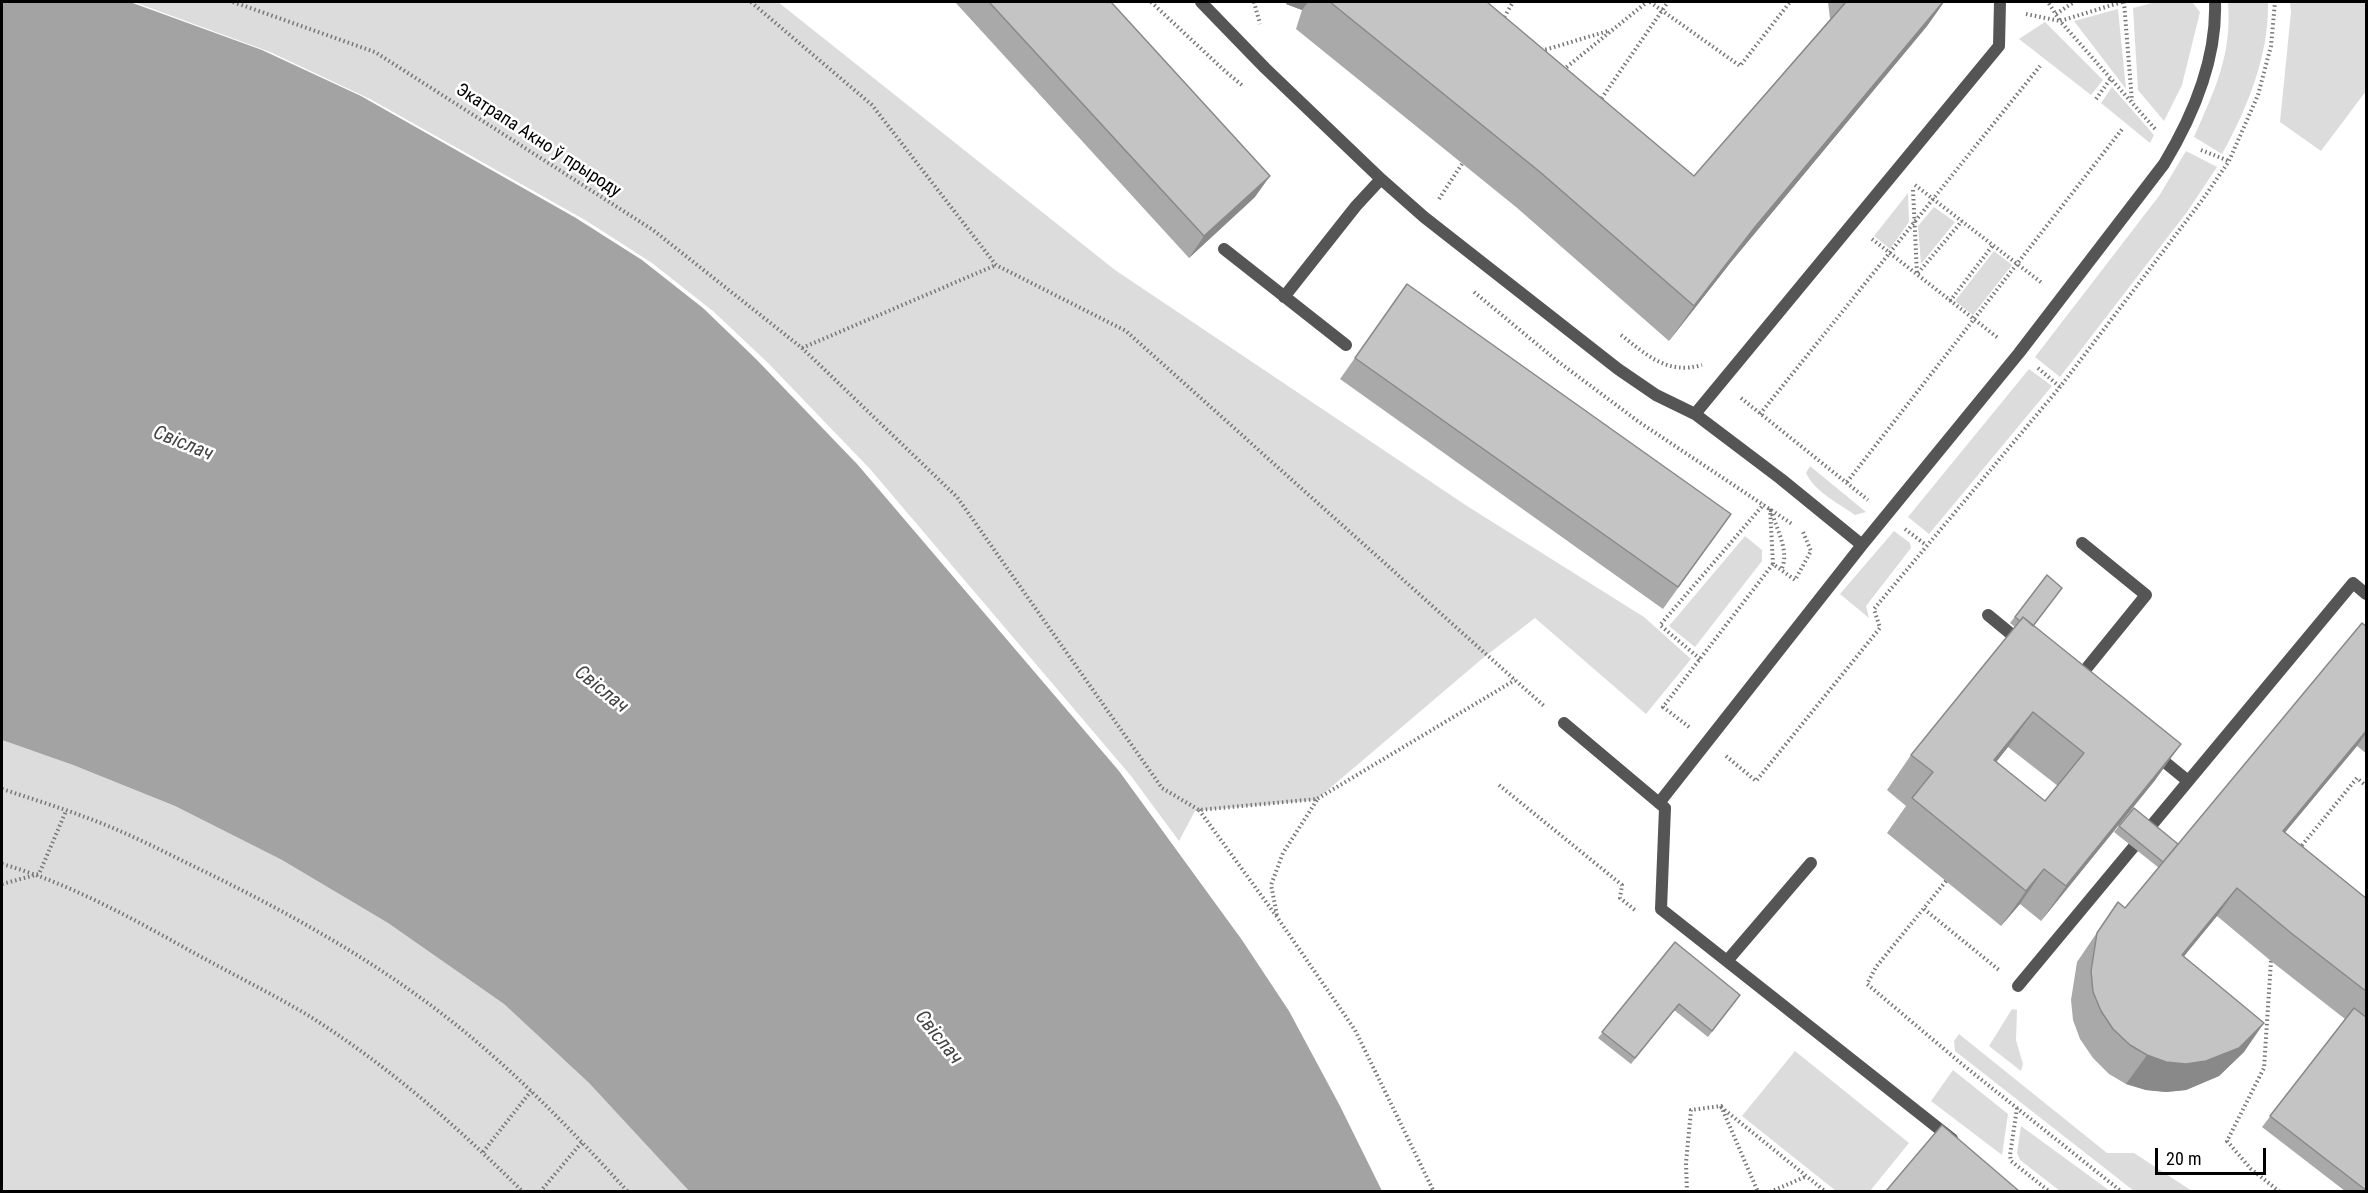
<!DOCTYPE html>
<meta charset="utf-8">
<style>
body{margin:0}
#map{position:relative;width:2368px;height:1193px;overflow:hidden;background:#fff;font-family:"Roboto Condensed",sans-serif}
canvas{display:block}
.frame{position:absolute;inset:0;border:3px solid #000;pointer-events:none}
.scale{position:absolute;left:2155px;top:1148px;width:111px;height:27px;box-sizing:border-box;border:3px solid #000;border-top:0;padding-left:8px;font-size:18px;line-height:21px;white-space:nowrap;color:#000;-webkit-text-stroke:4px #fff;paint-order:stroke}
</style>
<div id="map">
<canvas width="2368" height="1193"></canvas>
<div class="frame"></div>
<div class="scale">20 m</div>
</div>
<script>
const context = document.querySelector('canvas').getContext('2d');
context.lineJoin = 'round';
function paint(path, color) { context.fillStyle = color; context.fill(path, 'evenodd'); }
function stroke(path, color, width, dash) { context.strokeStyle = color; context.lineWidth = width; context.lineCap = dash ? 'butt' : 'round'; context.setLineDash(dash || []); context.stroke(path); }
function drawText(font, color, halo, rows, align = 'center') {
  context.font = font + ' "Roboto Condensed",sans-serif'; context.lineWidth = 5; context.setLineDash([]); context.textBaseline = 'middle'; context.strokeStyle = halo; context.fillStyle = color; for (const [text, x, y, turn = 0] of rows) {
    context.save(); context.translate(x, y); context.rotate((+turn || 0) * Math.PI / 180); context.textAlign = isNaN(turn) ? turn : align; if (halo) context.strokeText(text, 0, 0); context.fillText(text, 0, 0); context.restore();
  }
}
paint(new Path2D(`
 M134 2H778L1115 270 1467 506 1644 617 1691 659 1646 714 1535 618 1483 658 1316 800 1195 811 1179 841 1131 776 870 469 768 363 714 312 652 263 585 220 370 99 270 52Z
 M2156 2H2192L2200 12 2182 85 2164 121 2138 90 2133 8Z
 M2228 2H2268C2269 55 2248 107 2222 154L2194 137C2215 89 2232 56 2228 2Z
 M2290 2H2366V91L2321 151 2280 122 2291 12Z
 M2118 9 2126 89 2074 21Z
 M2045 22 2103 80 2091 95 2019 39Z
 M2112 87 2154 135 2150 143 2101 103Z
 M2186 151 2217 167 2187 212 2060 377 2035 357 2159 196Z
 M1908 193 1909 222 1890 249 1874 236Z
 M1934 207 1955 222 1921 264 1918 226Z
 M1994 251 2012 265 1973 315 1955 301Z
 M2029 369 2052 386 1929 534 1908 517Z
 M1810 466 1866 512 1855 515C1838 503 1815 492 1806 473Z
 M1894 531 1910 543 1911 548 1866 606 1869 618 1840 594Z
 M1745 536 1762 550V561L1695 647 1669 626Z
 M2 740 73 765 175 806 282 860 388 923 504 1004 589 1083 689 1191 2 1192Z
 M2012 1009 2017 1010 2016 1040 2023 1064 2021 1071 1989 1046Z
 M1959 1034 2107 1153H2134L2192 1191H2134L1955 1051 1954 1041Z
 M1795 1051 1909 1143 1870 1191H1836L1742 1116Z
 M1953 1070 2008 1114 2002 1155 1931 1101Z
 M2021 1126 2110 1191H2060L2020 1160 2017 1153Z`), '#dcdcdc');
paint(new Path2D(`
 M2 2H130L262 50 361 96 576 218 642 260 703 308 756 359 858 465 1119 771 1242 940 1289 1011 1340 1106 1382 1191H689L589 1083 504 1004 388 923 282 860 175 806 73 765 2 740Z`), '#a3a3a3');
stroke(new Path2D(`
 M233 2 375 52 653 230 802 348 957 497 1162 788 1199 810 1317 799 1515 680
 M751 2 872 105 996 265 1126 331 1545 707
 M1151 2 1226 72 1243 86
 M1254 2 1260 24
 M1650 2 1740 66 1790 2
 M2122 2 2060 21 2156 130
 M2124 2 2132 101
 M2026 14 2060 21 2048 2
 M2056 14 2074 2
 M1502 21 1513 2
 M1541 51 1608 31
 M1563 70 1647 2
 M2096 99 2111 78
 M1599 102 1668 2
 M2201 150 2229 161
 M1915 185 2042 283
 M1913 190 1917 274
 M1439 199 1462 164
 M1872 239 1998 338
 M1918 273 1962 221
 M1474 292 1556 360 1639 422 1792 524
 M1950 301 1993 245
 M1621 335C1647 355 1667 375 1702 365
 M802 348 996 265
 M2038 368 2060 387
 M1741 398 1868 500
 M1760 414 2040 66
 M1847 482 2123 128
 M1905 529 1926 545
 M1773 564 1770 508C1775 525 1791 553 1781 570
 M1700 659 1660 625 1764 504
 M1689 727 1663 707 1773 564 1795 580 1811 551 1803 532
 M1726 756 1756 781 1880 628 1874 609 2060 387 2203 199 2229 161 2258 95 2271 46 2275 2
 M1499 785 1622 885 1620 898 1636 911
 M2 789C39 801 77 813 113 828 139 839 165 852 191 865 276 906 362 953 437 1010 507 1063 569 1127 628 1192
 M1199 810 1277 917 1355 1030 1434 1192
 M2299 849 2357 778 2366 786
 M2 864C66 882 128 916 187 949 226 971 267 991 306 1014 386 1064 457 1126 523 1192
 M1946 881 1876 967 1867 984 1963 1065 2122 1192
 M2 884 39 874 66 811
 M1924 909 1999 970
 M1277 915 1271 885 1283 853 1317 800
 M2271 961 2264 1068 2227 1141 2251 1169 2280 1192
 M1721 1107 1826 1192
 M2017 1108 2010 1155 2011 1161 2050 1192
 M483 1152 531 1091
 M540 1192 582 1142
 M1687 1192 1686 1163 1691 1110 1721 1106 1758 1192
 M1770 1192 1807 1176`), '#777', 4, [1.5, 3]);
stroke(new Path2D(`
 M1201 2 1265 68 1381 179 1424 217 1618 369 1656 395 1695 414 1781 479 1862 545
 M1224 249 1346 345
 M1284 297 1356 206 1381 179
 M1695 414 1999 46 2000 2
 M1988 615 2022 643
 M2077 680 2146 595 2082 543
 M1564 723 1665 808 1661 909 1952 1139
 M2155 754 2188 781
 M1659 803 1862 545 2019 353 2164 164C2193 116 2217 58 2215 2
 M1727 961 1811 863
 M2018 986 2353 583 2366 594`), '#555', 12);
paint(new Path2D(`
 M955 2H1111L1255 197 1189 258Z
 M1287 2H1487L1694 176 1830 19 1828 2H1944L1927 26 1731 262 1669 341 1516 207 1296 29 1302 10 1286 4Z
 M1407 284 1731 514 1663 609 1340 379Z
 M2047 575 2034 626 2156 779 2041 921 2020 904 2001 926 1887 833 1906 806 1887 790 1911 755 2015 627 2010 623ZM2008 747 2058 786 2045 801 1996 762Z
 M2367 627V754L2357 746 2285 832 2367 899V1191H2345L2262 1127 2345 1019 2271 961 2217 916 2184 956 2244 1052 2219 1076 2186 1090 2166 1092 2146 1090 2126 1084 2109 1074 2093 1058 2080 1039 2073 1020 2071 1000 2077 962 2098 931 2118 902 2125 908 2159 868 2114 832 2119 826 2178 844Z
 M1675 942 1736 1001 1708 1037 1674 1010 1631 1064 1598 1038Z`), '#a9a9a9');
paint(new Path2D(`
 M1288 2H1308L1302 10 1286 4Z
 M1943 2H1944L1927 26 1731 262 1669 341 1694 306 1755 227Z
 M1270 176 1255 197 1189 258 1204 236Z
 M2033 712 2008 747 1970 795 1994 760Z
 M2367 730V732L2357 746 2263 859 2283 831Z
 M2181 744 2156 779 2041 921 2066 886Z
 M2044 869 2020 904 2001 926 2026 891Z
 M2237 888 2217 916 2162 983 2182 955Z
 M2264 1023 2244 1052 2219 1076 2186 1090 2166 1092 2146 1090 2126 1084 2147 1055Z`), '#898989');
const building = new Path2D(`
 M989 2H1111L1270 176 1204 236Z
 M1330 2H1487L1694 176 1846 2H1943L1755 227 1694 306 1540 172Z
 M1407 284 1731 514 1678 587 1355 358Z
 M2047 575 2062 588 2033 626 2023 617 2020 621 2015 617Z
 M2023 617 2181 744 2066 886 2044 869 2026 891 1912 798 1933 772 1911 755ZM2033 712 2084 753 2045 801 1994 760Z
 M2362 623 2367 627V730L2283 831 2367 899V992L2291 933 2237 888 2182 955 2264 1023 2239 1048 2206 1061 2186 1064 2166 1062 2147 1055 2130 1045 2113 1029 2101 1011 2093 992 2091 971 2097 933 2118 902 2125 908Z
 M2134 808 2178 844 2163 862 2119 826Z
 M1675 942 1740 995 1712 1031 1679 1004 1635 1058 1602 1032Z
 M2354 1008 2367 1018V1191L2270 1116Z
 M1942 1125 2019 1191H1886Z`);
paint(building, '#c4c4c4');
stroke(building, '#898989', 1.5);
drawText('18px', '#000', '#fff', [
 ["Экатрапа Акно ў прыроду",538,141,33]
]);
drawText('italic 20px', '#444', '#fff', [
 ["Свіслач",183,444,22],
 ["Свіслач",601,690,39],
 ["Свіслач",938,1038,51]
]);
</script>
